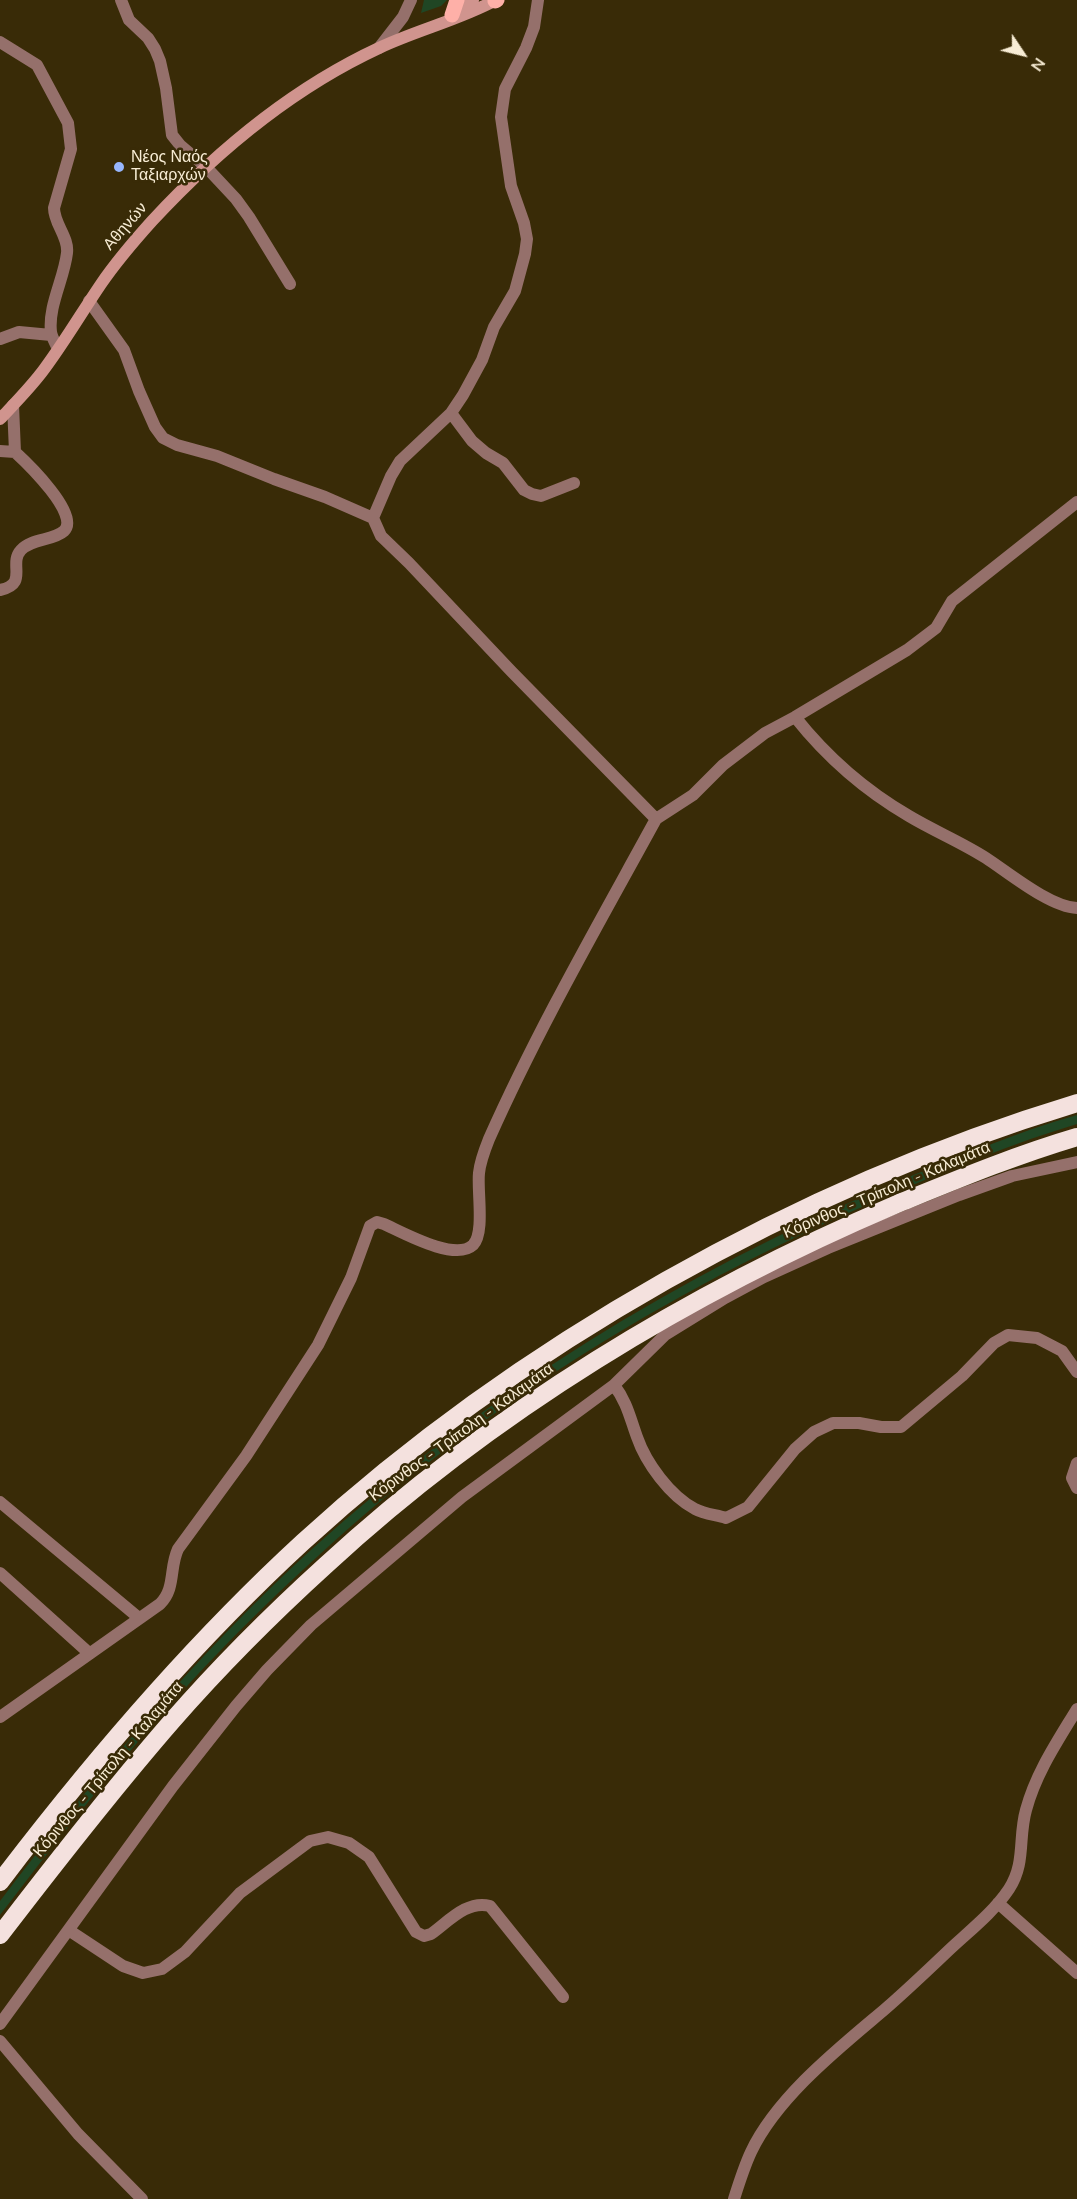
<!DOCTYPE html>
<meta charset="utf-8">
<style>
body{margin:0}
#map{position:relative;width:1077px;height:2199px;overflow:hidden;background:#392b07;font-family:"Nunito Sans",sans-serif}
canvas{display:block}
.north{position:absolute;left:993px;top:24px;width:60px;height:60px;-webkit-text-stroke:4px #392b07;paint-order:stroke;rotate:125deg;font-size:16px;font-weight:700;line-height:24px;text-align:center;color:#f8edd5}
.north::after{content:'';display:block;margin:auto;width:21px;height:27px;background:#f8edd5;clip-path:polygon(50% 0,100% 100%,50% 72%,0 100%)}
</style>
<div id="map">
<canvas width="1077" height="2199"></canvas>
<div class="north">N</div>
</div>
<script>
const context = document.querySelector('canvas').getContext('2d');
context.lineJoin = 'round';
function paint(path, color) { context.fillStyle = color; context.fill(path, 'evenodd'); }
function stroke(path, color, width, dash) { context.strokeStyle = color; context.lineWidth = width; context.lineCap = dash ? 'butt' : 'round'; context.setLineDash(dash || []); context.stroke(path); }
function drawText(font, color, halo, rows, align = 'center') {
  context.font = font + ' "Nunito Sans",sans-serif'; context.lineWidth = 5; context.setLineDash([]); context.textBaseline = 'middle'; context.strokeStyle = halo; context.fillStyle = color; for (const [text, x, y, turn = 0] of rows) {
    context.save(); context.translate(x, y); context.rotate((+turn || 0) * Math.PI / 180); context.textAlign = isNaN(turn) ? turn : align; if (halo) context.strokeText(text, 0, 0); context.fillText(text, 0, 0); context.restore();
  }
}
paint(new Path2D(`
 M424 0H447L441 6 421 13Z
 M1077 1115V1124C1014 1143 952 1168 892 1194 683 1282 484 1403 317 1557 263 1606 211 1658 163 1713 106 1777 53 1846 0 1915V1901C96 1776 195 1655 312 1549 483 1395 680 1274 892 1184 953 1159 1014 1133 1077 1115Z`), '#204624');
stroke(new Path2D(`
 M121 0 129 20 148 38 155 49 160 61 166 88 172 135 180 145 207 168 236 199 249 217 290 284
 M0 42 37 65 68 123 71 149 54 208C54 224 69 237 67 253 64 279 48 306 51 332 52 338 56 344 58 349
 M379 48 403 17 411 0
 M89 301 124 350 139 391 155 427 163 438 177 445 217 456 274 479 325 497 373 518 381 536 409 563 511 671 656 819
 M0 339 19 332 51 335
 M451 413 472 441 486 453 503 463 524 490 532 494 541 496 574 483
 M0 451 15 452 13 405
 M373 518 391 476 400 461 451 413 463 395 482 360 494 327 515 291 525 254 527 239 524 223 511 186 501 117 505 89 526 48 534 27 538 0
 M0 590C29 584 8 564 21 550 32 538 53 541 64 531 81 515 27 463 15 452
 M795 717C826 756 866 791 909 816 934 831 961 842 986 858 1009 873 1050 907 1077 908
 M614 1385C627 1402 630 1418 637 1437 646 1463 670 1496 695 1509 704 1514 717 1515 726 1518L748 1507 795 1449 814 1432 833 1423H859L881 1427H901L962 1376 994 1343 1008 1335 1037 1338 1062 1351 1077 1372
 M1077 1463 1072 1478 1077 1488
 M0 1502 139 1618
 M0 1573 89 1653
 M0 1717 160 1604C176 1588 169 1568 178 1549L246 1456 318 1345 351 1278 370 1226 377 1222 384 1224C402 1232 455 1262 473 1245 485 1233 477 1191 479 1173 480 1162 485 1149 489 1139 538 1029 598 925 656 819L693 795 723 765 765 733 795 717 907 650 936 628 952 601 1077 502
 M998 1903 1077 1973
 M70 1931 123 1966 143 1973 162 1969 185 1952 240 1893 310 1841 328 1837 349 1843 369 1857 416 1932 424 1936 431 1934C449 1921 467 1900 490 1906L563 1997
 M0 2024 173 1786 236 1706 267 1670 311 1625 462 1497 614 1385 665 1335 725 1298 764 1277 828 1248 959 1195 1012 1176 1077 1162
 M0 2041 78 2134 142 2199
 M734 2199C739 2183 744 2167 751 2152 777 2097 839 2048 884 2010 906 1991 927 1971 948 1951 968 1932 993 1913 1009 1889 1026 1863 1018 1838 1026 1810 1036 1773 1057 1742 1077 1709`), '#95706b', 12);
stroke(new Path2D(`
 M456 13 473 0
 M0 419C16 402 32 386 45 368 65 341 82 312 101 284 116 262 134 241 152 221 216 152 293 88 379 48 417 30 459 20 496 0`), '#d0948e', 12);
stroke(new Path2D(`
 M495 1 497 0
 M452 15 457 0`), '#feb0a8', 15);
stroke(new Path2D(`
 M0 1882C92 1761 191 1645 303 1542 517 1346 799 1187 1077 1103
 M0 1935C56 1862 112 1790 172 1721 220 1666 272 1614 326 1565 492 1412 690 1292 897 1204 956 1180 1016 1155 1077 1137`), '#f4e1de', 18);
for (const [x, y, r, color] of [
 [119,167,6,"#97b6fd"]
]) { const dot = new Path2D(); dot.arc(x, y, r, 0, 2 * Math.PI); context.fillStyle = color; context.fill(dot); stroke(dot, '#392b07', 2); }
drawText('16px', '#f8edd5', '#392b07', [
 ["Νέος Ναός",131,158],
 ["Ταξιαρχών",131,176]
], 'left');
drawText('16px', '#f8edd5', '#392b07', [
 ["Αθηνών",126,227,-49],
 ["Κόρινθος - Τρίπολη - Καλαμάτα",887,1191,-23],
 ["Κόρινθος - Τρίπολη - Καλαμάτα",462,1433,-36],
 ["Κόρινθος - Τρίπολη - Καλαμάτα",109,1770,-50]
]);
</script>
